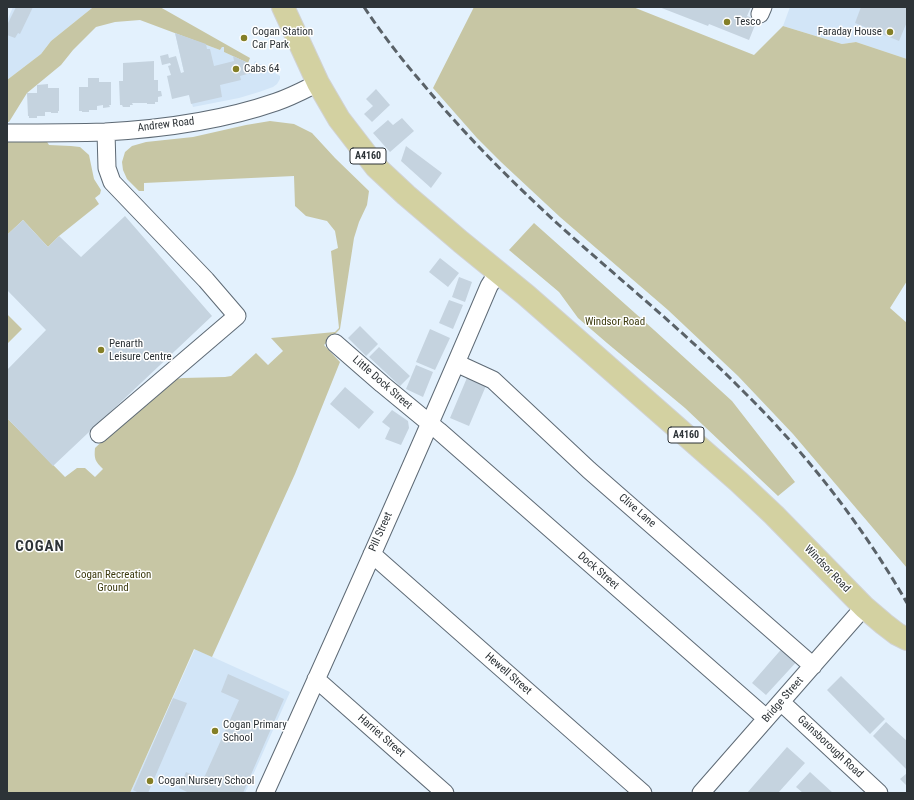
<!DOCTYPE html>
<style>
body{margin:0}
#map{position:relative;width:914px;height:800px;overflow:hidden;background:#e3f1fd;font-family:"Roboto Condensed",sans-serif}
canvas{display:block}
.frame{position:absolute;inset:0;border:8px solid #2d3337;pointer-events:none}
</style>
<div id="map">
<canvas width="914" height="800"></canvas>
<div class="frame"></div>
</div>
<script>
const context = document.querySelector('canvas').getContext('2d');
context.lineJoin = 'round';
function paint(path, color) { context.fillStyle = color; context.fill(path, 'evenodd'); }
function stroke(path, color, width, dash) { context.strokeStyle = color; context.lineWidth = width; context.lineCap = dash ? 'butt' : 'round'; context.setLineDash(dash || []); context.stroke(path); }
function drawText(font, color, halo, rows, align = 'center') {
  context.font = font + ' "Roboto Condensed",sans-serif'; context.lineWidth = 3; context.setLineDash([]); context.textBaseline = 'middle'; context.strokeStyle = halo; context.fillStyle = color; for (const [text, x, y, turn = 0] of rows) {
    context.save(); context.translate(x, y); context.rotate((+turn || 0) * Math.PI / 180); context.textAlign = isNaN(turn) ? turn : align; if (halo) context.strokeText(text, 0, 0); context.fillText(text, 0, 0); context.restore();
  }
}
paint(new Path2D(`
 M13 7H96L92 8 51 41 41 54 7 80V21Z
 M790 7H907V59L856 42 842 44 783 26Z
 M175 33 220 50 222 47H224V52L253 65 255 61 280 76V79L277 84 273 87 259 92 239 98 193 107 188 91 185 71 184 72Z
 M195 649 290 692 245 793H130Z`), '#d2e5f7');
paint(new Path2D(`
 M96 7H160L250 58 248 63 224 52V47H222L220 50 140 20 115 22 96 27 73 50 61 65 27 93 9 122H7V80L41 54 51 41 92 8Z
 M474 7H633L754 55 783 26 842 44 856 42 907 59V281L890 308 907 323V568L793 434 738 376 668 310 560 217 501 162 477 138 433 88Z
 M270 121 294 124 312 133 335 158 369 191 367 205 359 222 354 238 340 329 324 345 340 362 295 474 212 657 194 649 130 793H7V418L65 477 77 468H85L95 477 103 469C95 461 94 459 95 448L167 380 183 378 225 377 231 376 256 353 268 365 283 351 271 338 335 332 339 328 331 251 338 248 335 231 327 221 306 216 295 206 294 176 144 183V191H139L127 179 123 170 122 162 125 152 132 146 146 142 193 137 246 125Z
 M7 136 46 140 49 145 71 146 80 147 89 155 94 179 101 190 100 194 95 198 99 204 59 236 48 247 23 220 7 235Z
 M534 223 654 330 732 401 795 482 778 496 685 408 607 343 578 318 559 292 509 250Z
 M7 314 22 329 7 344Z`), '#c7c6a4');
paint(new Path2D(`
 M16 7H33L20 34 18 33 15 38 7 35V25Z
 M659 7H751L747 16 757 20 749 40 709 24 708 26Z
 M861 7H907V22L899 41 855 23Z
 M175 33 206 44 207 49H210L214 66 234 61 233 56 248 63 251 73 240 76 241 80 220 85 222 97 191 104 189 95 172 99 167 76 171 75 168 66 171 65 170 63 162 65 160 56 168 54 169 58 176 56 181 73 184 72Z
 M154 61V80H158V91H161L162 96 158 97V102H155V104H147V103H132L133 105H130V107H123L122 105H120L119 81H123V63Z
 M88 78H99V82H111V105H109L110 107 103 108V105L97 106V110H89V112H82V111H79V87H88Z
 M48 84V88H59V111H58V113H51V112H45V116H37V118H29V116H28L27 93H37V85Z
 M376 89 390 105 372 122 364 114 373 106 366 99Z
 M402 118 414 131 390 152 373 133 388 120 393 125Z
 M406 146 442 173 431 188 401 161Z
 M125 216 212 316 53 466 7 418V370L46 330 7 290V235L23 220 48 247 59 236 81 257Z
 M440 258 459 273 448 287 429 272Z
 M459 277 472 282 465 302 452 297Z
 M449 300 463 305 453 329 439 323Z
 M360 326 378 344 366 356 348 338Z
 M430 329 450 338 435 370 416 362Z
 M379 347 410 376 400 386 369 357Z
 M416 365 433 372 423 397 406 389Z
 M469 373 488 381 469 426 450 418Z
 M345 387 374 412 359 429 330 404Z
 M392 410 408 421 409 428 401 445 385 439 390 428 382 422Z
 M785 645 800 658 766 695 752 683Z
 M228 674 284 699 243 793H189L179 788 186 772 203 780 239 700 221 692Z
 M841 676 885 719 870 734 827 690Z
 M173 698 187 703 148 793H139L133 790Z
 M886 722 907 741V770L873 736Z
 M787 747 805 763 778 793H747Z
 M810 772 833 793H803L796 787Z
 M907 773V786L900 779Z`), '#c5d3df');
const minor = new Path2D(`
 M760 14 763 7
 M7 133C40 133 72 133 105 132 160 129 224 120 276 102 291 97 304 90 318 83
 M335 343 382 384 439 431 766 718
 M456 363 493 380 589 470 813 666
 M99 434 237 316 206 280 112 182 107 168 106 132
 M372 554 643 793
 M316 679 445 793
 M781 702 879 793
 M265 793C341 625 417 456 489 286L498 272
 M701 793 864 607`);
const major = new Path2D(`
 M283 7 318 83 339 119 376 167 406 195 461 242 526 295 739 482 774 515 864 607 884 624 897 634 907 639`);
stroke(minor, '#5e6a75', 19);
stroke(major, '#d1d2d3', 24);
stroke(minor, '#fff', 17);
stroke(major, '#d3d1a1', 22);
stroke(new Path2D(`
 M364 7C382 34 402 60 423 84 465 135 511 181 559 225 620 280 685 332 743 391 807 454 862 525 907 603`), '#5a6268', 3, [8, 4]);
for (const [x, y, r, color] of [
 [727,22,4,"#847f27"],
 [890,32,4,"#847f27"],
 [244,38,4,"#847f27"],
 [236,69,4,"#847f27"],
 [101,350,4,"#847f27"],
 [215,731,4,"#847f27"],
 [150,781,4,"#847f27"]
]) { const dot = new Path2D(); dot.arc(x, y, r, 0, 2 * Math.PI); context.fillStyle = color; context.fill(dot); stroke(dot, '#fff', 1.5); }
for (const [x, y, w] of [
 [368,156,36],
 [686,435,36]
]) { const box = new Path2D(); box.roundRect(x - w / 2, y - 8, w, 16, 3); context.fillStyle = '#fff'; context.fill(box); stroke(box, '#2d3337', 1); }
drawText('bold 10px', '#2d3337', null, [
 ["A4160",368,156],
 ["A4160",686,435]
]);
drawText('11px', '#2d3337', '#fff', [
 ["Tesco",735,22],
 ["Cogan Station",252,32],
 ["Car Park",252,45],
 ["Faraday House",882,32,"right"],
 ["Cabs 64",244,69],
 ["Penarth",109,344],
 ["Leisure Centre",109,357],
 ["Cogan Primary",223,725],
 ["School",223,738],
 ["Cogan Nursery School",158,781]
], 'left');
drawText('11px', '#2d3337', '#fff', [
 ["Andrew Road",166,125,-7],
 ["Little Dock Street",382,383,41],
 ["Clive Lane",637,511,41],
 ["Pill Street",381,532,-66],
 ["Windsor Road",827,569,46],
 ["Dock Street",598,571,41],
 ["Hewell Street",508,674,41],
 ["Bridge Street",783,700,-49],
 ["Harriet Street",381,736,41],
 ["Gainsborough Road",830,747,43]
]);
drawText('11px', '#3d3b0f', '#fff', [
 ["Windsor Road",615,322],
 ["Cogan Recreation",113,575],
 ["Ground",113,588]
]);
context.letterSpacing = '1px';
drawText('bold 15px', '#2d3337', '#fff', [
 ["COGAN",40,547]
]);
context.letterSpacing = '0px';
</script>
